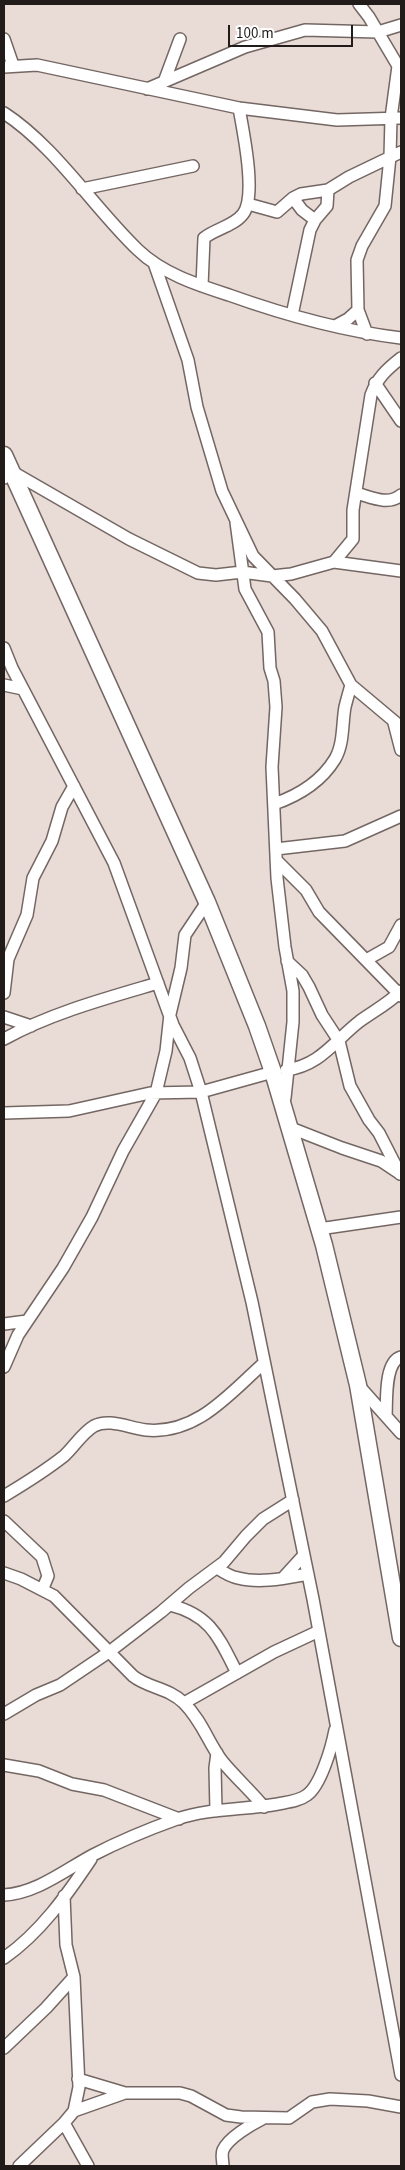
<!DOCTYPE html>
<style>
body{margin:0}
#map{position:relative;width:405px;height:2170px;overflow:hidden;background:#e9dbd6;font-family:"Source Sans 3",sans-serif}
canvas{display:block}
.frame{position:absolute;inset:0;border:5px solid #211b1a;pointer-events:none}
.scale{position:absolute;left:228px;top:25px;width:125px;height:22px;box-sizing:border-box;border:2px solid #211b1a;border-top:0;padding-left:6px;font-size:15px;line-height:18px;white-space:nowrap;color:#211b1a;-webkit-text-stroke:4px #fff;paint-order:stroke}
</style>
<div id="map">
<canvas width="405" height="2170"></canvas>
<div class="frame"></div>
<div class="scale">100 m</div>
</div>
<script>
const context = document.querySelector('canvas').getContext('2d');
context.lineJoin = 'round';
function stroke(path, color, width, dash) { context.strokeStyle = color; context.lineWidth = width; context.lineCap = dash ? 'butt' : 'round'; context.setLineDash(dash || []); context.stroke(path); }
const minor = new Path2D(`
 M359 4 369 17 398 66 401 69
 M4 39 13 65
 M4 67 37 65 239 108 337 120 401 118
 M164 82 180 39
 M147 89 245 47 305 30 378 32 401 25
 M4 113C55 146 94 208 138 250 163 274 198 285 229 295 285 315 343 331 401 338
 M82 189 193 166
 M293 198 302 210 315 220
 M248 204 277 212 293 198 301 194 328 190 349 177 401 152
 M154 263 188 360 197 407 222 491 253 556 295 599 322 631 351 685 401 727
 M202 286 204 238C215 229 234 226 243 214 257 196 243 131 239 108
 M292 315 310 230 315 220 327 206 328 190
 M335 326 348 319 358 310
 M367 334 358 310 357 260 362 246 385 206 390 157 391 118 398 66
 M375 383 401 421
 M4 478 11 471 129 539 198 573 216 575 242 572 272 576 291 574 334 562 353 539V510L371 395C377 378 387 369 401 358
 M356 493C371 497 388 506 401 495
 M236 522 245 589 268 632 270 668 274 681 276 707 272 767 277 878 285 947 293 991V1022L285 1098
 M334 562 401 571
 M4 648 12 668 114 863 173 1025 190 1058 201 1092 252 1302 313 1599 401 2075
 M4 685 23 689
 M394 723 401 750
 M274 804C297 796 321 782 335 759 344 744 342 723 345 707 347 699 349 692 351 685
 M276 849 345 841 401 816
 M276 860 306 890 319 912 401 996
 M366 960 389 947 401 925
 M287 961 302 975 309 987 322 1015 339 1041 350 1086 369 1120 379 1133 400 1174
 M4 993 8 959 27 915 33 878 52 841 62 807 74 786
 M4 1017 31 1026
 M4 1039C51 1013 107 998 158 983
 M286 1070C321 1065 334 1041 360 1021 374 1011 389 1003 401 991
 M4 1113 69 1111 150 1093 201 1092 273 1072
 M291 1128 342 1148 381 1161 399 1173
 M319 1229 401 1217
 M4 1324 27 1321
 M4 1367 18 1335 63 1268 92 1217 123 1151 156 1093 166 1051 170 1014 181 968 185 935 207 902
 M359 1386 401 1433
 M386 1416C387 1401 384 1362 401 1357
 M4 1496C24 1484 45 1471 64 1456 74 1447 82 1433 94 1426 109 1418 129 1428 146 1430 197 1435 230 1393 264 1363
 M4 1521 42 1557 48 1576 43 1588
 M217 1568C223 1572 231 1577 238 1578 260 1584 286 1578 308 1574
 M4 1573 21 1579 54 1596 133 1676C148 1688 169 1688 184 1703 202 1721 208 1742 222 1761 235 1777 251 1791 264 1807
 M283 1578 304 1555
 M170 1605C211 1615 219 1638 237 1673
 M184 1703 274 1652 319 1631
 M4 1714 36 1695 60 1685 109 1652 161 1612 189 1588 224 1562 246 1536 263 1519 293 1500
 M4 1765 39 1771 72 1784 104 1790 179 1819
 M216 1811 215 1768 217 1753
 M4 1895C37 1893 65 1870 93 1855 120 1841 149 1829 177 1819 209 1808 245 1810 278 1804 288 1802 299 1801 307 1795 321 1785 332 1746 335 1730
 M4 1958C40 1933 67 1895 91 1859
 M4 2048 46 2008 74 1977
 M78 2079 125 2093H180L191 2096 226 2115 241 2117 289 2118 312 2102 330 2099 368 2101 401 2107
 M74 2111 125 2093
 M64 2123 88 2166
 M19 2166 64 2123 74 2111 79 2087 74 1977 66 1945 64 1896
 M223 2166C223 2161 221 2155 223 2150 228 2138 252 2124 262 2119`);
const highway = new Path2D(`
 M4 455 207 902 257 1026 273 1072 324 1245 358 1385 401 1638`);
stroke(minor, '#746763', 14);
stroke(highway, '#746763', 19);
stroke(minor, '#fff', 11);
stroke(highway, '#fff', 16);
</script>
